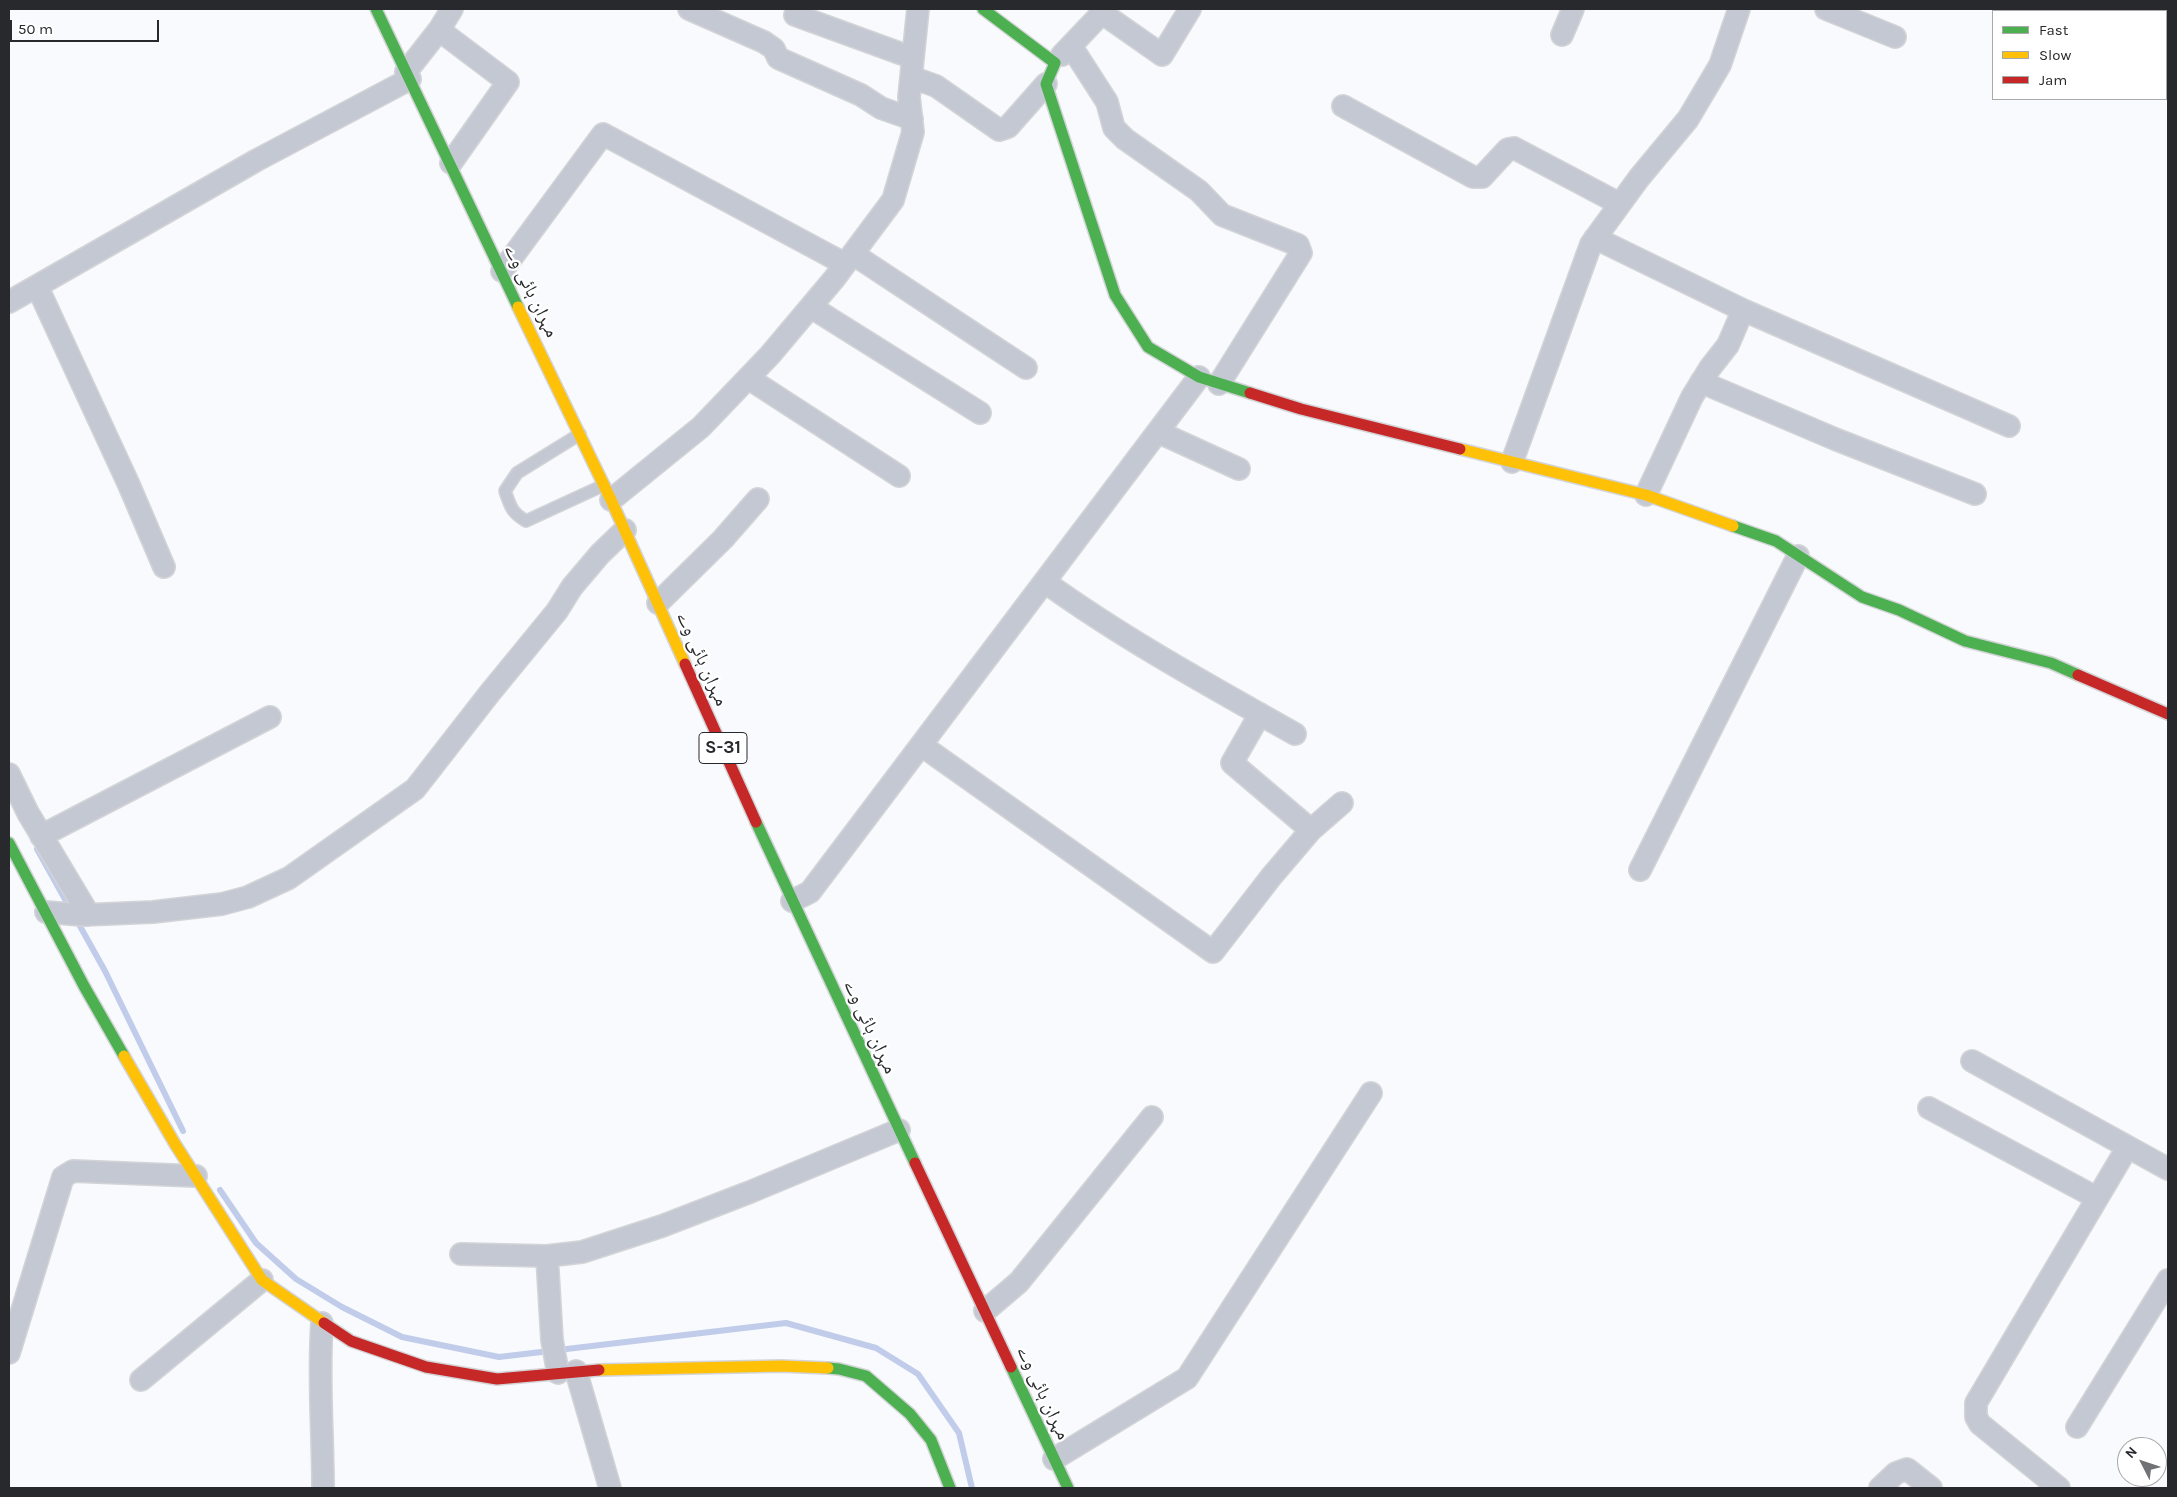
<!DOCTYPE html>
<meta charset="utf-8">
<style>
body{margin:0}
#map{position:relative;width:2177px;height:1497px;overflow:hidden;background:#f8fafd;font-family:Karla,sans-serif}
canvas{display:block}
.frame{position:absolute;inset:0;border:10px solid #28292c;pointer-events:none}
.legend{position:absolute;left:1992px;top:10px;width:175px;height:90px;box-sizing:border-box;background:#fff;border:1px solid #a9a9ab;margin:0;padding:6px 9px;list-style:none;font-size:15px;color:#28292c}
.legend li{display:flex;align-items:center;gap:10px;height:25px}
.legend b{width:25px;border:1px solid #a9a9ab}
.north{position:absolute;left:2117px;top:1437px;width:50px;height:50px;box-sizing:border-box;background:#fff;border:1px solid #a9a9ab;border-radius:50%;rotate:311deg;font-size:14px;font-weight:700;line-height:20px;text-align:center;color:#28292c}
.north::after{content:'';display:block;margin:auto;width:18px;height:22px;background:#717275;clip-path:polygon(50% 0,100% 100%,50% 72%,0 100%)}
.scale{position:absolute;left:10px;top:20px;width:149px;height:22px;box-sizing:border-box;border:2px solid #28292c;border-top:0;padding-left:6px;font-size:15px;line-height:18px;white-space:nowrap;color:#28292c;-webkit-text-stroke:4px #fff;paint-order:stroke}
</style>
<div id="map">
<canvas width="2177" height="1497"></canvas>
<div class="frame"></div>
<ul class="legend">
<li><b style="height:6px;background:#4caf50"></b>Fast</li>
<li><b style="height:6px;background:#ffc107"></b>Slow</li>
<li><b style="height:6px;background:#c62828"></b>Jam</li>
</ul>
<div class="north">N</div>
<div class="scale">50 m</div>
</div>
<script>
const context = document.querySelector('canvas').getContext('2d');
context.lineJoin = 'round';
function stroke(path, color, width, dash) { context.strokeStyle = color; context.lineWidth = width; context.lineCap = dash ? 'butt' : 'round'; context.setLineDash(dash || []); context.stroke(path); }
function drawText(font, color, halo, rows, align = 'center') {
  context.font = font + ' Karla,"Noto Naskh Arabic",sans-serif'; context.lineWidth = 4.5; context.setLineDash([]); context.textBaseline = 'middle'; context.strokeStyle = halo; context.fillStyle = color; for (const [text, x, y, turn = 0] of rows) {
    context.save(); context.translate(x, y); context.rotate((+turn || 0) * Math.PI / 180); context.textAlign = isNaN(turn) ? turn : align; if (halo) context.strokeText(text, 0, 0); context.fillText(text, 0, 0); context.restore();
  }
}
stroke(new Path2D(`
 M37 849 71 910
 M76 919 105 971 183 1131
 M220 1190 256 1243 296 1279 342 1307 402 1337 499 1357 786 1323 876 1348 918 1374 959 1433 972 1488`), '#c0cce9', 6);
const lane = new Path2D(`
 M580 434 517 473 505 491C511 507 511 512 526 521L604 485`);
const street = new Path2D(`
 M689 9 764 42 774 49 778 58 861 95 881 108 912 119
 M1826 9 1895 37
 M795 15 913 58
 M439 30 508 82 451 163
 M1562 35 1573 9
 M1071 46 1107 102 1114 128 1125 139 1199 191 1222 215 1298 245 1301 253 1219 384
 M1062 55 1102 13 1162 55 1190 9
 M406 72 439 30 452 9
 M911 77 936 86 999 130 1008 127 1046 84
 M1343 106 1473 177H1482L1508 149 1514 148 1620 204
 M1595 238 1743 310 2009 426
 M853 254 1026 368
 M502 271 603 134 845 264
 M37 286 129 485 164 567
 M9 302 257 160 410 79
 M811 307 980 413
 M748 378 899 476
 M1701 382 1835 439 1975 494
 M1158 432 1239 469
 M1512 462 1591 244 1639 178 1688 119 1720 65 1739 9
 M1646 495 1692 397 1710 368 1728 345 1743 310
 M611 500 701 427 770 355 834 279 893 200 913 132 909 97 918 9
 M1045 582C1124 639 1210 686 1295 734
 M658 603 723 539 758 499
 M1260 714 1232 763 1311 830
 M921 745 1213 952 1271 877 1311 830 1342 803
 M9 774 28 813 89 915
 M41 836 270 717
 M1640 870 1798 556
 M792 901 810 892 1199 377
 M46 912 82 915 153 912 222 904 248 897 289 878 415 789 489 694 557 611 572 587 600 554 625 530
 M1972 1061 2168 1169
 M1929 1108 2097 1198
 M461 1254 547 1256 582 1252 662 1226 750 1192 899 1130
 M547 1256 552 1340 558 1373
 M985 1311 1019 1282 1152 1117
 M322 1323C318 1378 323 1433 323 1488
 M9 1353 63 1177 73 1171 196 1176
 M576 1371 610 1488
 M141 1380 262 1280
 M2077 1427 2168 1280
 M1054 1459 1187 1378 1371 1093
 M1880 1488 1896 1473 1907 1469 1931 1488
 M2059 1488 1980 1424 1976 1417V1403L2127 1148`);
const fast = new Path2D(`
 M376 9 518 307
 M983 9 1055 63 1046 84 1115 295 1148 347 1199 377 1250 393
 M1733 526 1776 541 1862 597 1899 610 1965 641 2051 663 2078 675
 M756 822 915 1163
 M9 843 84 986 124 1056
 M1011 1367 1068 1488
 M828 1368 839 1369 866 1376 910 1414 931 1440 950 1488`);
const slow = new Path2D(`
 M518 307 611 500 685 664
 M1460 449 1646 495 1733 526
 M124 1056 175 1144 262 1280 324 1323
 M599 1370 781 1366 828 1368`);
const jam = new Path2D(`
 M1250 393 1301 409 1460 449
 M685 664 756 822
 M2078 675 2168 714
 M915 1163 1011 1367
 M324 1323 351 1341 426 1367 497 1379 599 1370`);
stroke(lane, '#d3d4d7', 14);
stroke(street, '#d3d4d7', 24);
stroke(fast, '#d3d4d7', 14);
stroke(slow, '#d3d4d7', 14);
stroke(jam, '#d3d4d7', 14);
stroke(lane, '#c4c8d3', 11);
stroke(street, '#c4c8d3', 21);
stroke(fast, '#4caf50', 11);
stroke(slow, '#ffc107', 11);
stroke(jam, '#c62828', 11);
for (const [x, y, w] of [
 [723,748,48]
]) { const box = new Path2D(); box.roundRect(x - w / 2, y - 15.5, w, 31, 4); context.fillStyle = '#fff'; context.fill(box); stroke(box, '#28292c', 1); }
drawText('bold 18px', '#28292c', null, [
 ["S-31",723,748]
]);
drawText('19px', '#28292c', '#fff', [
 ["مہران ہائی وے",531,291,64],
 ["مہران ہائی وے",702,659,66],
 ["مہران ہائی وے",870,1027,65],
 ["مہران ہائی وے",1043,1393,65]
]);
</script>
